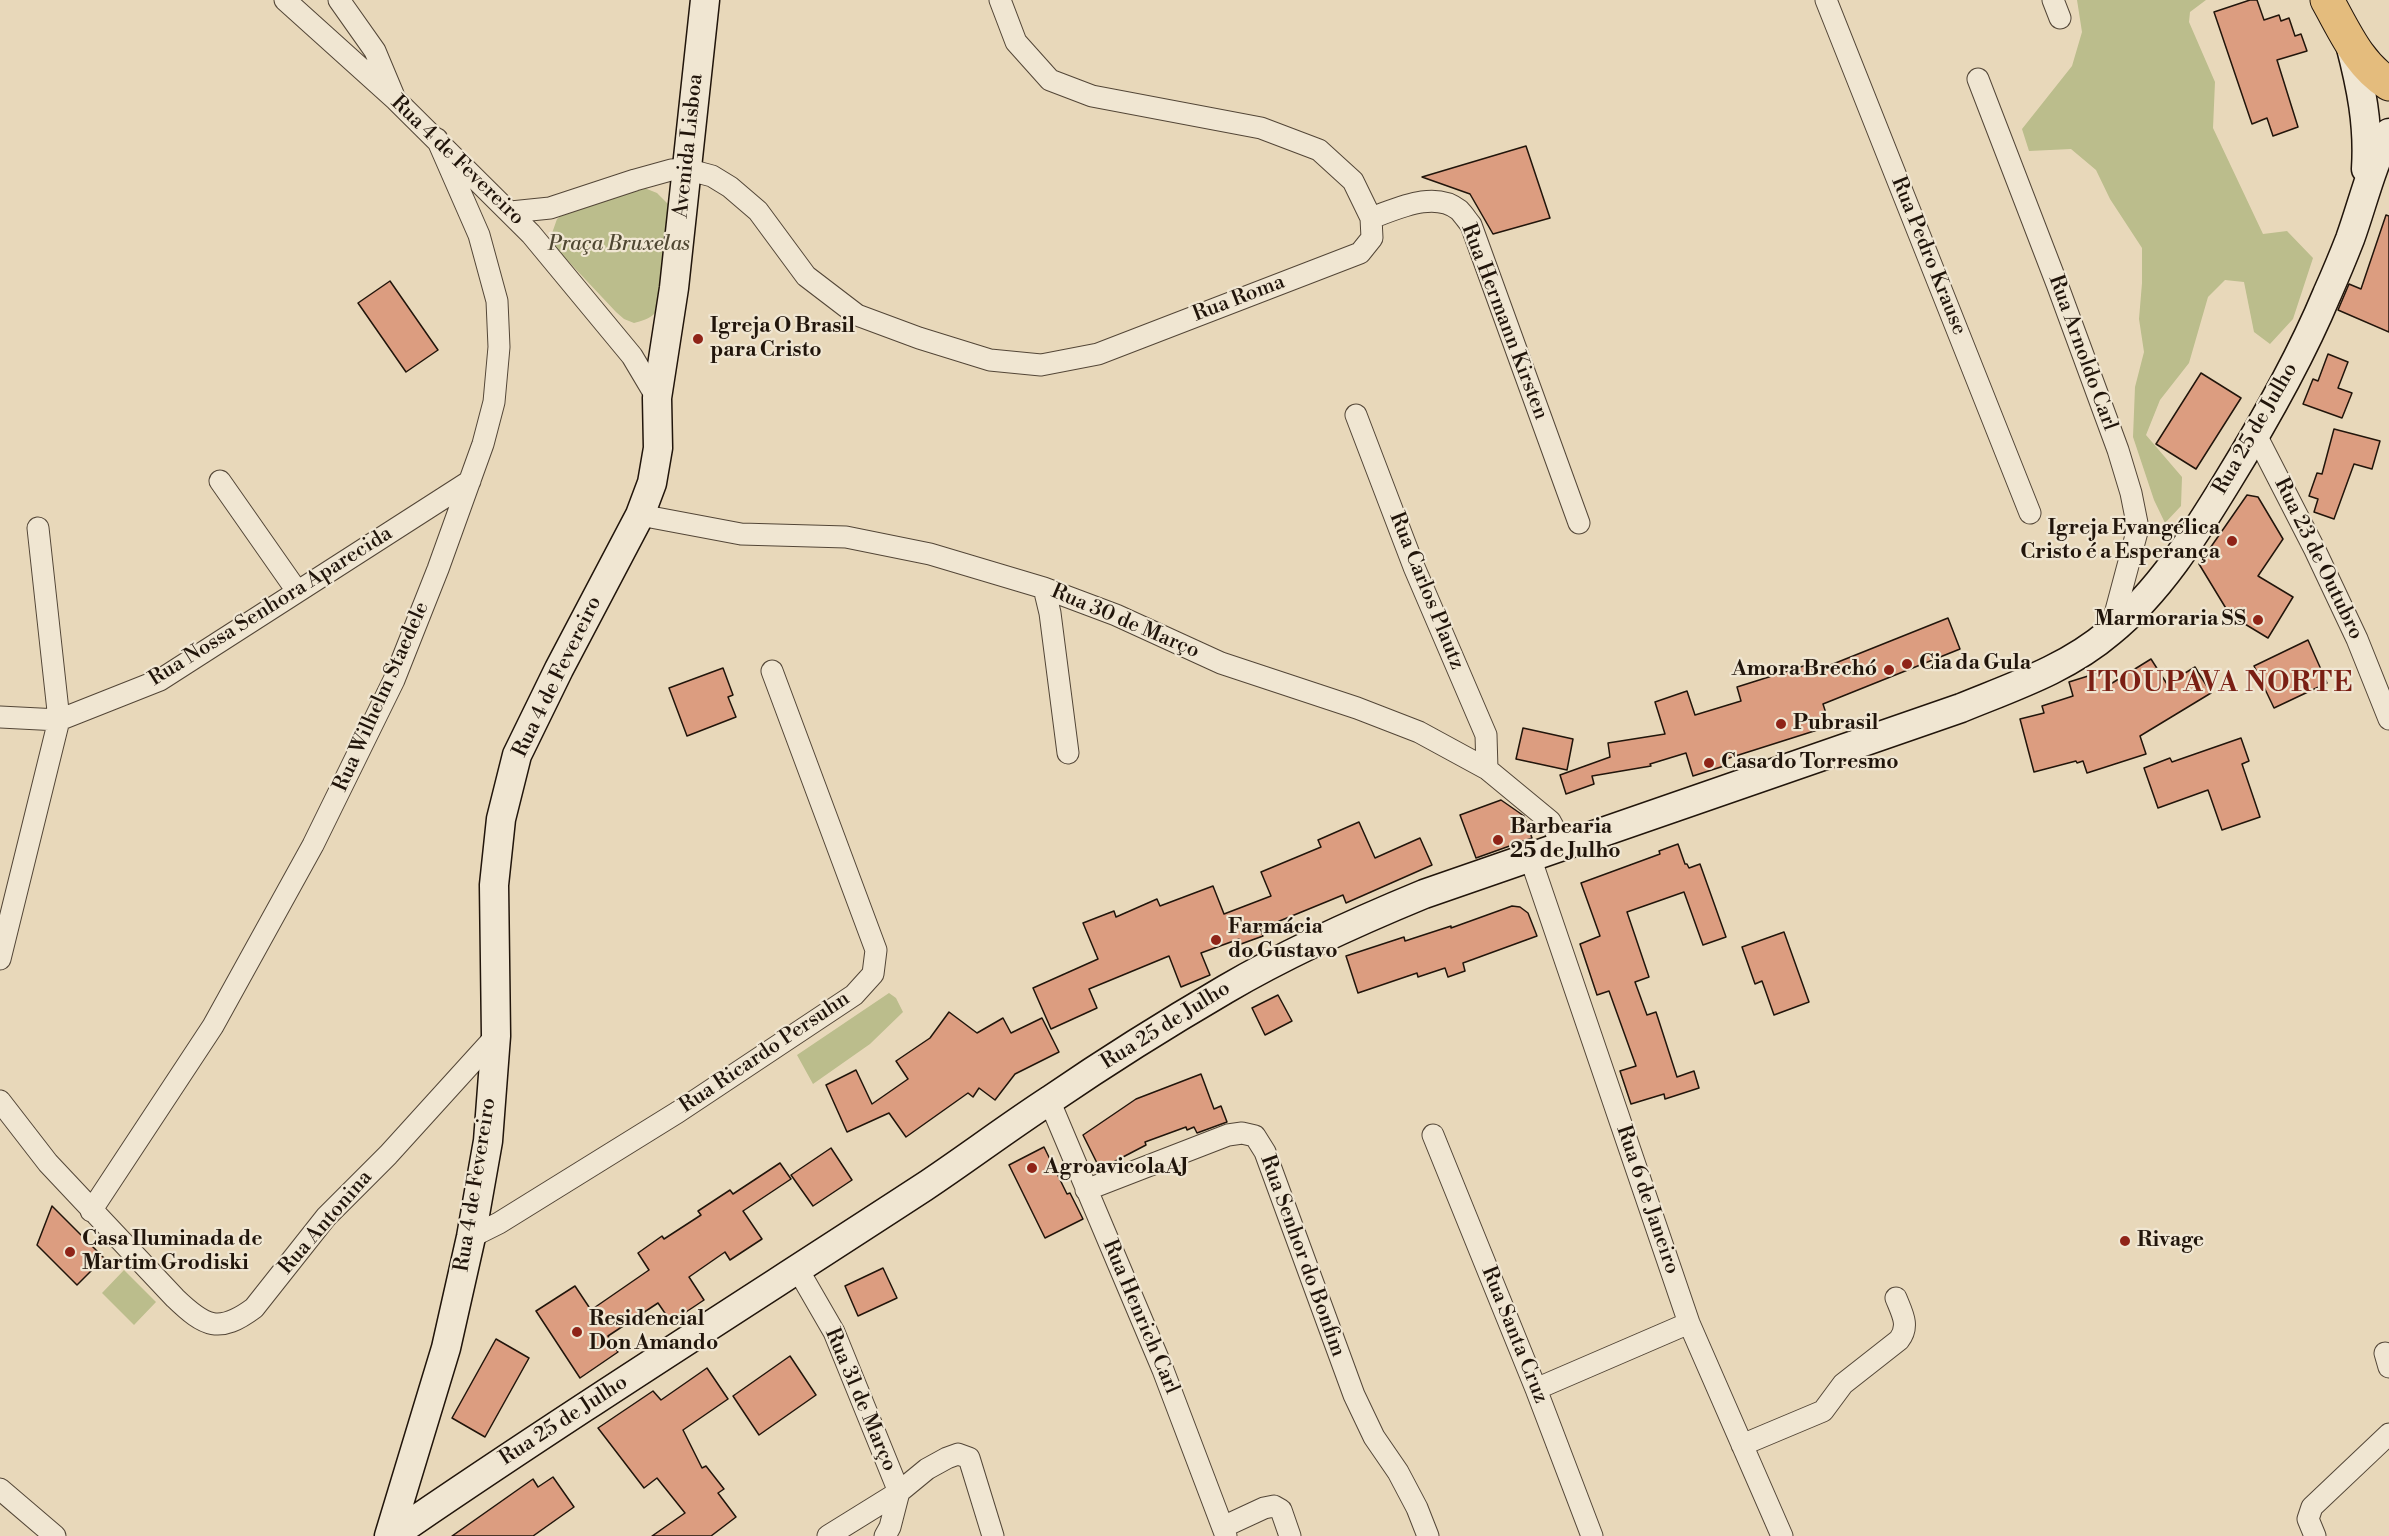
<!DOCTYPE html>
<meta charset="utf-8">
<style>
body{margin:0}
canvas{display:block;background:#e8d8ba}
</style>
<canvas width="2389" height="1536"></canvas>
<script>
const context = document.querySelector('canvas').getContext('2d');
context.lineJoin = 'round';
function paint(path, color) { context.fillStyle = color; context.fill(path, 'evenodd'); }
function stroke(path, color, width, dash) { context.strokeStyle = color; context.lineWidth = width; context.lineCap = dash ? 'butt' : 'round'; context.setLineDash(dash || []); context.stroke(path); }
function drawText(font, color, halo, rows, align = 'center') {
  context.font = font + ' "Libre Bodoni",serif'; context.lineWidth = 4.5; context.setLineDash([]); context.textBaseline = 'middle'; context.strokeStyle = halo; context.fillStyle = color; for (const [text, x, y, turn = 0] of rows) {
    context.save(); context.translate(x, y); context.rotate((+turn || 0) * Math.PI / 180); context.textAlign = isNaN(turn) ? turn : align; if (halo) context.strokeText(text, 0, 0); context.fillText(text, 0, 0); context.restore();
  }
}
paint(new Path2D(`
 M2077 0H2206L2190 12 2189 22 2215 82 2213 128 2263 234 2287 231 2313 258 2293 319 2270 344 2254 332 2244 282 2225 280 2208 297 2189 363 2160 400 2146 435 2182 477 2181 506 2165 523 2154 500 2133 437 2135 387 2144 352 2139 319 2142 283V248L2110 199 2096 170 2071 149 2029 151 2022 129 2072 66 2082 32Z
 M642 187 657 193 668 204C669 227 667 295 655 313 650 319 641 321 634 323L624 319 616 312 553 245 551 236 557 219 566 212Z
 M889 993 896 998 903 1012 870 1044 813 1084 797 1055Z
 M124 1270 156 1302 134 1325 102 1293Z`), '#bbbd8c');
const building = new Path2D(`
 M2250 0H2257L2264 20 2279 15 2281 21 2289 18 2295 36 2301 34 2307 51 2277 60 2298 127 2273 136 2267 118 2252 124 2214 12Z
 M1526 146 1550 218 1493 234 1470 194 1422 177Z
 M2386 215 2389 216V332L2338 310 2349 284 2361 289Z
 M390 281 438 350 406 372 358 303Z
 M2328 354 2348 362 2338 388 2352 393 2342 418 2303 404 2313 379 2318 381Z
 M2201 373 2241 398 2196 469 2156 444Z
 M2334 429 2380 441 2372 469 2354 464 2334 519 2314 512 2318 499 2309 496 2317 473 2322 474Z
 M2247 495 2258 497 2283 539 2258 576 2293 597 2268 638 2230 615 2199 564Z
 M1948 618 1960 649 1823 704 1830 726 1726 759 1727 765 1693 776 1686 753 1650 764 1651 766 1592 776 1594 784 1566 794 1560 775 1610 757 1608 743 1665 734 1655 702 1687 691 1695 715 1741 701 1737 687 1810 664 1813 672Z
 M2308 640 2327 683 2274 708 2254 666Z
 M2151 659 2167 684 2195 667 2211 693 2140 736 2146 754 2087 773 2083 761 2077 763 2076 761 2034 772 2020 719 2044 713 2042 706 2073 696 2069 682 2104 671 2109 685Z
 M723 668 733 695 728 697 736 717 687 736 669 688Z
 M1523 728 1573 739 1567 770 1516 759Z
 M2241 738 2249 761 2242 764 2260 817 2222 830 2208 790 2158 808 2144 768 2170 758 2172 762Z
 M1501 800 1524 816 1532 838 1476 858 1460 815Z
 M1359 822 1375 858 1420 838 1432 865 1346 903 1343 895 1260 929 1263 936 1241 944 1239 939 1201 953 1210 975 1181 987 1169 956 1089 989 1097 1008 1051 1029 1033 988 1098 959 1083 923 1114 911 1116 917 1157 899 1160 906 1213 886 1224 914 1271 896 1261 872 1321 847 1318 840Z
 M1678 844 1685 864H1687L1689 868 1700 864 1726 937 1703 945 1684 892 1627 912 1649 977 1635 982 1647 1015 1656 1012 1677 1077 1694 1071 1699 1088 1665 1099 1664 1094 1631 1104 1620 1071 1636 1066 1609 991 1597 995 1580 944 1600 936 1581 883 1660 854 1659 851Z
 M1512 906 1520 907 1528 913 1537 936 1463 963 1465 971 1448 977 1445 968 1418 977 1417 973 1358 993 1346 956 1404 937 1405 941 1451 926V928Z
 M1784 932 1809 1002 1774 1015 1762 981 1755 984 1742 947Z
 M1278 995 1292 1021 1265 1035 1252 1008Z
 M949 1012 977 1033 1003 1018 1011 1033 1042 1018 1059 1052 1015 1074 995 1100 979 1088 973 1097 968 1093 906 1137 889 1113 847 1132 826 1085 856 1070 872 1104 908 1079 896 1061 930 1038Z
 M1201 1074 1214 1109 1221 1106 1227 1122 1197 1133 1194 1127 1187 1130 1186 1127 1145 1142 1146 1145 1100 1169 1083 1135 1136 1099Z
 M1044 1147 1067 1194 1070 1193 1083 1219 1045 1238 1009 1165Z
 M831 1148 852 1180 813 1206 791 1175Z
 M780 1163 791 1179 743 1211 762 1239 730 1260 725 1252 689 1277 704 1300 671 1322 658 1303 608 1336 618 1352 580 1378 536 1311 575 1286 591 1310 649 1270 638 1253 662 1236 664 1239 701 1215 698 1211 730 1190 733 1194Z
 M52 1206 104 1258 77 1285 37 1245Z
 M883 1268 897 1298 858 1316 845 1286Z
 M496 1339 529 1358 485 1437 452 1418Z
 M790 1356 816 1395 759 1435 733 1396Z
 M707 1368 728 1399 683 1430 702 1468 706 1466 724 1489 718 1493 736 1517 711 1536H652L685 1513 657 1478 644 1488 598 1428 653 1391 661 1400Z
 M553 1477 574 1507 533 1536H452L533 1479 538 1487Z`);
paint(building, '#dc9d80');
stroke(building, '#21150b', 1.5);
const street = new Path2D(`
 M285 0 396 100 531 234 632 356 657 398
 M339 0 375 51 393 94
 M1826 0 2030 513
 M2053 0 2060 18
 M1978 79 2057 284 2118 450 2131 493 2138 528 2110 633
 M511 212 550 208 635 180 671 170 686 169 712 176 730 187 758 211 806 276 857 315 919 338 990 360 1041 365 1098 354 1360 253 1372 238 1371 218 1353 181 1319 150 1261 128 1092 96 1050 80 1016 42 1000 0
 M1371 218C1397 209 1434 190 1459 210 1463 214 1467 220 1471 225L1579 523
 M1356 415 1414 567 1486 735 1487 769
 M2256 435 2315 550 2357 639 2389 719
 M220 481 297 591
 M640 515 741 534 846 537 930 554 1044 588 1116 615 1221 663 1357 708 1419 732 1487 769 1550 821 1563 845
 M1044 588 1050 613 1068 753
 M0 717 59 720 160 680 470 481
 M1530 857 1689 1323 1782 1536
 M0 959 59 720 38 528
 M1049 1100 1163 1370 1226 1536
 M0 1101 48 1163 175 1298C205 1327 219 1334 254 1308L326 1217 388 1155 496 1036
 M1433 1135 1536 1389 1592 1536
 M1086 1190 1228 1135 1242 1133 1255 1136 1265 1152 1354 1395 1374 1437 1398 1472 1417 1508 1428 1536
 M91 1211 213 1026 313 845 394 680 438 569 483 444 494 402 499 347 497 301 479 235 437 139
 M471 1237 499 1223 678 1112 854 995 873 974 876 950 772 671
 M797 1268 834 1332 899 1492 890 1527 885 1536
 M2385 1353 2389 1367
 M1536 1389 1689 1323
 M1742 1445 1823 1411 1843 1384 1899 1340C1910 1326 1902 1313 1896 1298
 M0 1489 55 1536
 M1223 1527 1264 1508 1274 1506 1281 1510 1290 1536
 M828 1536 899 1492 927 1469 947 1458 958 1454 969 1458 993 1536
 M2315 1536 2308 1519 2312 1507 2389 1434`);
const secondary = new Path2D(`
 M2350 44C2361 86 2369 125 2366 169
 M389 1536 446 1348 471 1237 488 1141 496 1036 494 885 501 819 517 755 559 669 640 515 652 483 658 448 657 398 674 288 705 0
 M392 1536C567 1416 746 1303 924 1187 966 1159 1007 1128 1050 1100 1107 1061 1166 1024 1226 989 1289 952 1356 922 1424 894L1961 708C2012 687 2067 669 2110 632 2159 592 2194 536 2227 482 2264 422 2300 359 2327 294 2335 276 2343 257 2350 239 2363 203 2371 166 2389 133`);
const primary = new Path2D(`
 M2327 0C2345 32 2358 64 2389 84`);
stroke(street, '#534637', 23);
stroke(secondary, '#21150b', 31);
stroke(primary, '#21150b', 35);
stroke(street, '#f0e6d2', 21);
stroke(secondary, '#f0e6d2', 28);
stroke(primary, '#e4bc7d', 33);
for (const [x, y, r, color] of [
 [698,339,6,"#8f2418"],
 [2232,541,6,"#8f2418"],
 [2258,620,6,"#8f2418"],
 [1907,664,6,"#8f2418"],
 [1889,670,6,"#8f2418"],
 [1781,724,6,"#8f2418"],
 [1709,763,6,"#8f2418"],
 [1498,840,6,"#8f2418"],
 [1216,940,6,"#8f2418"],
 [1032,1168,6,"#8f2418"],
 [2125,1241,6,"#8f2418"],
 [70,1252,6,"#8f2418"],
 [577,1332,6,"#8f2418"]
]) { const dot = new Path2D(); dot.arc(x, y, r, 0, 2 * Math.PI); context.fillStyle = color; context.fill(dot); stroke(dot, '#f0e6d2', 2); }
drawText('21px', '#21150b', '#f0e6d2', [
 ["Avenida Lisboa",689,146,-84],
 ["Rua 4 de Fevereiro",457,161,44],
 ["Rua Pedro Krause",1928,256,68],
 ["Rua Roma",1239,299,-21],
 ["Rua Hermann Kirsten",1504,322,69],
 ["Rua Arnoldo Carl",2082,353,70],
 ["Rua 25 de Julho",2256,429,-60],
 ["Rua 23 de Outubro",2318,559,64],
 ["Rua Carlos Plautz",1426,591,68],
 ["Rua Nossa Senhora Aparecida",271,607,-32],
 ["Rua 30 de Março",1125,622,23],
 ["Rua 4 de Fevereiro",558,677,-64],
 ["Rua Wilhelm Staedele",382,697,-66],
 ["Rua 25 de Julho",1166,1026,-32],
 ["Rua Ricardo Persuhn",765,1053,-34],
 ["Rua 4 de Fevereiro",476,1185,-81],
 ["Rua 6 de Janeiro",1647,1200,71],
 ["Rua Antonina",326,1223,-49],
 ["Rua Senhor do Bonfim",1302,1256,70],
 ["Rua Henrich Carl",1140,1317,67],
 ["Rua Santa Cruz",1514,1335,68],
 ["Rua 31 de Março",860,1400,67],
 ["Rua 25 de Julho",564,1421,-33]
]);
drawText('italic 21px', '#4f4732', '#f0e6d2', [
 ["Praça Bruxelas",619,245]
]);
drawText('bold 21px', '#21150b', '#f0e6d2', [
 ["Igreja O Brasil",710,327],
 ["para Cristo",710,351],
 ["Igreja Evangélica",2220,529,"right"],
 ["Cristo é a Esperança",2220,553,"right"],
 ["Marmoraria SS",2246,620,"right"],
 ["Cia da Gula",1919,664],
 ["Amora Brechó",1877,670,"right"],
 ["Pubrasil",1793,724],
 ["Casa do Torresmo",1721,763],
 ["Barbearia",1510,828],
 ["25 de Julho",1510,852],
 ["Farmácia",1228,928],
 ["do Gustavo",1228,952],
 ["AgroavicolaAJ",1044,1168],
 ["Casa Iluminada de",82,1240],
 ["Martim Grodiski",82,1264],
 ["Rivage",2137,1241],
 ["Residencial",589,1320],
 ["Don Amando",589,1344]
], 'left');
context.letterSpacing = '1.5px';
drawText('bold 27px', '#7a1f14', '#f0e6d2', [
 ["ITOUPAVA NORTE",2220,685]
]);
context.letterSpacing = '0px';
</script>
